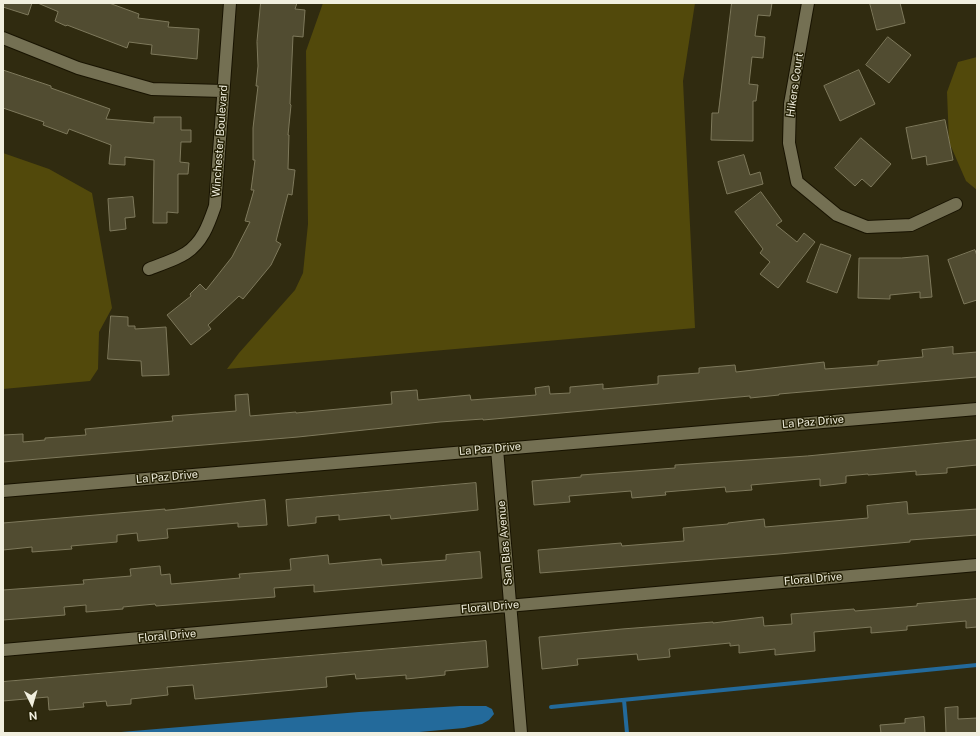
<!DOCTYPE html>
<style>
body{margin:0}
#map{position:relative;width:980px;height:736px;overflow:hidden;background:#302b10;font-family:"Public Sans",sans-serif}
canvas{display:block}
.frame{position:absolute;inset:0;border:4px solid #f1efdf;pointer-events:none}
.north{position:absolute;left:12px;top:684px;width:40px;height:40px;-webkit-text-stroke:3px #262206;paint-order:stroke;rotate:175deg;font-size:11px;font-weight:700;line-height:16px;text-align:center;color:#f1efdf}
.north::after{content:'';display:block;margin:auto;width:14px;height:18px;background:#f1efdf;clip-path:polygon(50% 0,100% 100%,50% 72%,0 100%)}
</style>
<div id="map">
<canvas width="980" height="736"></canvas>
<div class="frame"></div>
<div class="north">N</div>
</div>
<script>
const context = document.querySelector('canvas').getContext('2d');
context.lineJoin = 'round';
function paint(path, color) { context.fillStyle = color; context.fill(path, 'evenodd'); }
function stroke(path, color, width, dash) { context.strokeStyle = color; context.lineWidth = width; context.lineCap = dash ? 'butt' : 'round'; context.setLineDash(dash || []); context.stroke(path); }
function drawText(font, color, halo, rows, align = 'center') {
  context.font = font + ' "Public Sans",sans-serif'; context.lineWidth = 3; context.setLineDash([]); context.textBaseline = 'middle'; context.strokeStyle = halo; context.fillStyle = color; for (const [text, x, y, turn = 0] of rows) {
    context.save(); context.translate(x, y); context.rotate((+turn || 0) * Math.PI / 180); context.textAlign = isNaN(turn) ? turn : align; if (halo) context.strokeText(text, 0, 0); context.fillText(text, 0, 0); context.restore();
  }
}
paint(new Path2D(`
 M323 3H695L683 81 695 328 227 369 239 353 295 290 303 273 308 224 306 51Z
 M977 57V190L966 181 949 142 947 92 958 62Z
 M3 153 49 169 92 193 112 308 99 332 98 369 90 381 3 389Z`), '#52490b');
paint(new Path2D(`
 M460 706H486L492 709 494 714 489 720 482 724 464 728 408 733H109L359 712Z`), '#236a9b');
stroke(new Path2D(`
 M624 700 627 733
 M551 707 977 665`), '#236a9b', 4);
const building = new Path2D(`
 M3 3H32L28 15 3 7Z
 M38 3H109L139 14 138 18 169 22 168 27 199 29 197 59 151 54 152 45 129 42 127 48 67 25 66 26 55 21 58 12Z
 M261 3H297L295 9 305 10 303 37 293 36 290 104 291 105 288 135H289L288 169 295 170 292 195 288 194 276 241 281 244 271 265 243 299 239 296 208 325 211 329 191 345 167 315 191 296 190 294 200 284 206 290 232 257 250 222 245 221 254 190H251L255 160H253V128L258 86H256L258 66 257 42Z
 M732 3H772L770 16 758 15 755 36 765 37 763 58 752 57 749 84 758 85 756 101H753V141L711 140 712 113H718Z
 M870 3H900L905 23 877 30Z
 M888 37 911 55 889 83 866 65Z
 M3 70 51 86V88L110 109 106 119 154 123V117H181V130H191V142H181L180 162 189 163 188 174H178V213L167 212V223H153L154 160 125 157V165L109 164 111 145 69 129 67 134 43 125 44 122 3 108Z
 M859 70 875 104 840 121 824 86Z
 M945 120 953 160 927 165 926 156 912 159 906 128Z
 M861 138 891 164 871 187 862 179 855 186 835 168Z
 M744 155 750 175 760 172 763 184 727 194 718 162Z
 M761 192 782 221 776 225 797 242 804 233 815 242 778 288 760 274 770 262 760 253 763 249 735 212Z
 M133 197 135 217 125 218 126 229 110 231 108 199Z
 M821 244 851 255 837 293 807 282Z
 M975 250 977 256V300L964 304 948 260Z
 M928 256 932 297 920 298V292L890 295V299L858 298 859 258H901Z
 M111 316 128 317V326H135V329L166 327 169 375 142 376 141 361 108 359Z
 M953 347V354L977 352V377L779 394V395L750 398V396L483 420V419L440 422 298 437 3 462V435L23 434V442L45 440V438L86 435 85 429 173 421 172 416 236 411 235 395 248 394 250 416 296 412V413L392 404 391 392 417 390 418 400 470 395 471 400 536 395 535 388 549 386 550 394 570 393V387L603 384V389L658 384V376L699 373V368L735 365 736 372 824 362 825 369 878 365V361L923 357 922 350Z
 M977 440V465L947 468V473L916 475V471L868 475V474L846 476V483L820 486V479L751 485 752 490 726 492 725 487 665 492 666 495 632 498 631 491 569 496 570 502 534 505 532 481 581 477V475L675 468V465L807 456Z
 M476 483 478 510 391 519 390 515 339 520V515L316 517V523L288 526 286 500Z
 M265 500 267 525 238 527V523L167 529 168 538 138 541 137 533 117 535V542L71 546 72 549 32 552V547L3 550V523L165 509V510Z
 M907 502 908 514 977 509V535L910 540V542L779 554 540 573 538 550 621 543 622 546 684 541 683 528 728 524V523L764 519 765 527 868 518 867 506Z
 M480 552 482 578 314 592V585L274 588 275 597 156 606 155 604 123 607V609L86 612V605L64 607 65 615 3 620V590L84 584 83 580 131 576 130 569 160 566 161 575 170 574 171 584 240 578 239 574 291 570 290 559 328 555 329 564 381 559 382 565 446 560V555Z
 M977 599V627L966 628V621L907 626V630L871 633V627L814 632 815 651 775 655V649L739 653V645L730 646V643L669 649 670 657 638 660 637 654 577 659 578 665 542 669 539 637 622 629 713 622V623L763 617 764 626 792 624 791 614 854 609 855 611 917 606V604Z
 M486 641 488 667 445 671V675L406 679V675L356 679 355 674 326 677 327 687 195 699 193 685 167 687 168 695 131 699V704L107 706 106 701 83 703 84 707 49 710 48 697 3 701V682Z
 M958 707V719L977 718V733H946L945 708Z
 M924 717 925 733H881L880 725 905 723V719Z`);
paint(building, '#514c31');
stroke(building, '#7e795c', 1);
const street = new Path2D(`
 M808 3 790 104 789 143 797 182 837 215 867 227 911 225 956 204
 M3 38 78 68 152 89 223 91
 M149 269C159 265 177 259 186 253 203 242 209 223 215 206L230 3
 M497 449 521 733
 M3 491 977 409
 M3 650 977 565`);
stroke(street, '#181300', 14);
stroke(street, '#747053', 12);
drawText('11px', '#f1efdf', '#262206', [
 ["Hikers Court",795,85,-82],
 ["Winchester Boulevard",220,141,-86],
 ["La Paz Drive",813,422,-5],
 ["La Paz Drive",490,449,-5],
 ["La Paz Drive",167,477,-5],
 ["San Blas Avenue",505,543,-95],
 ["Floral Drive",813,579,-5],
 ["Floral Drive",490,607,-5],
 ["Floral Drive",167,636,-5]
]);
</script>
